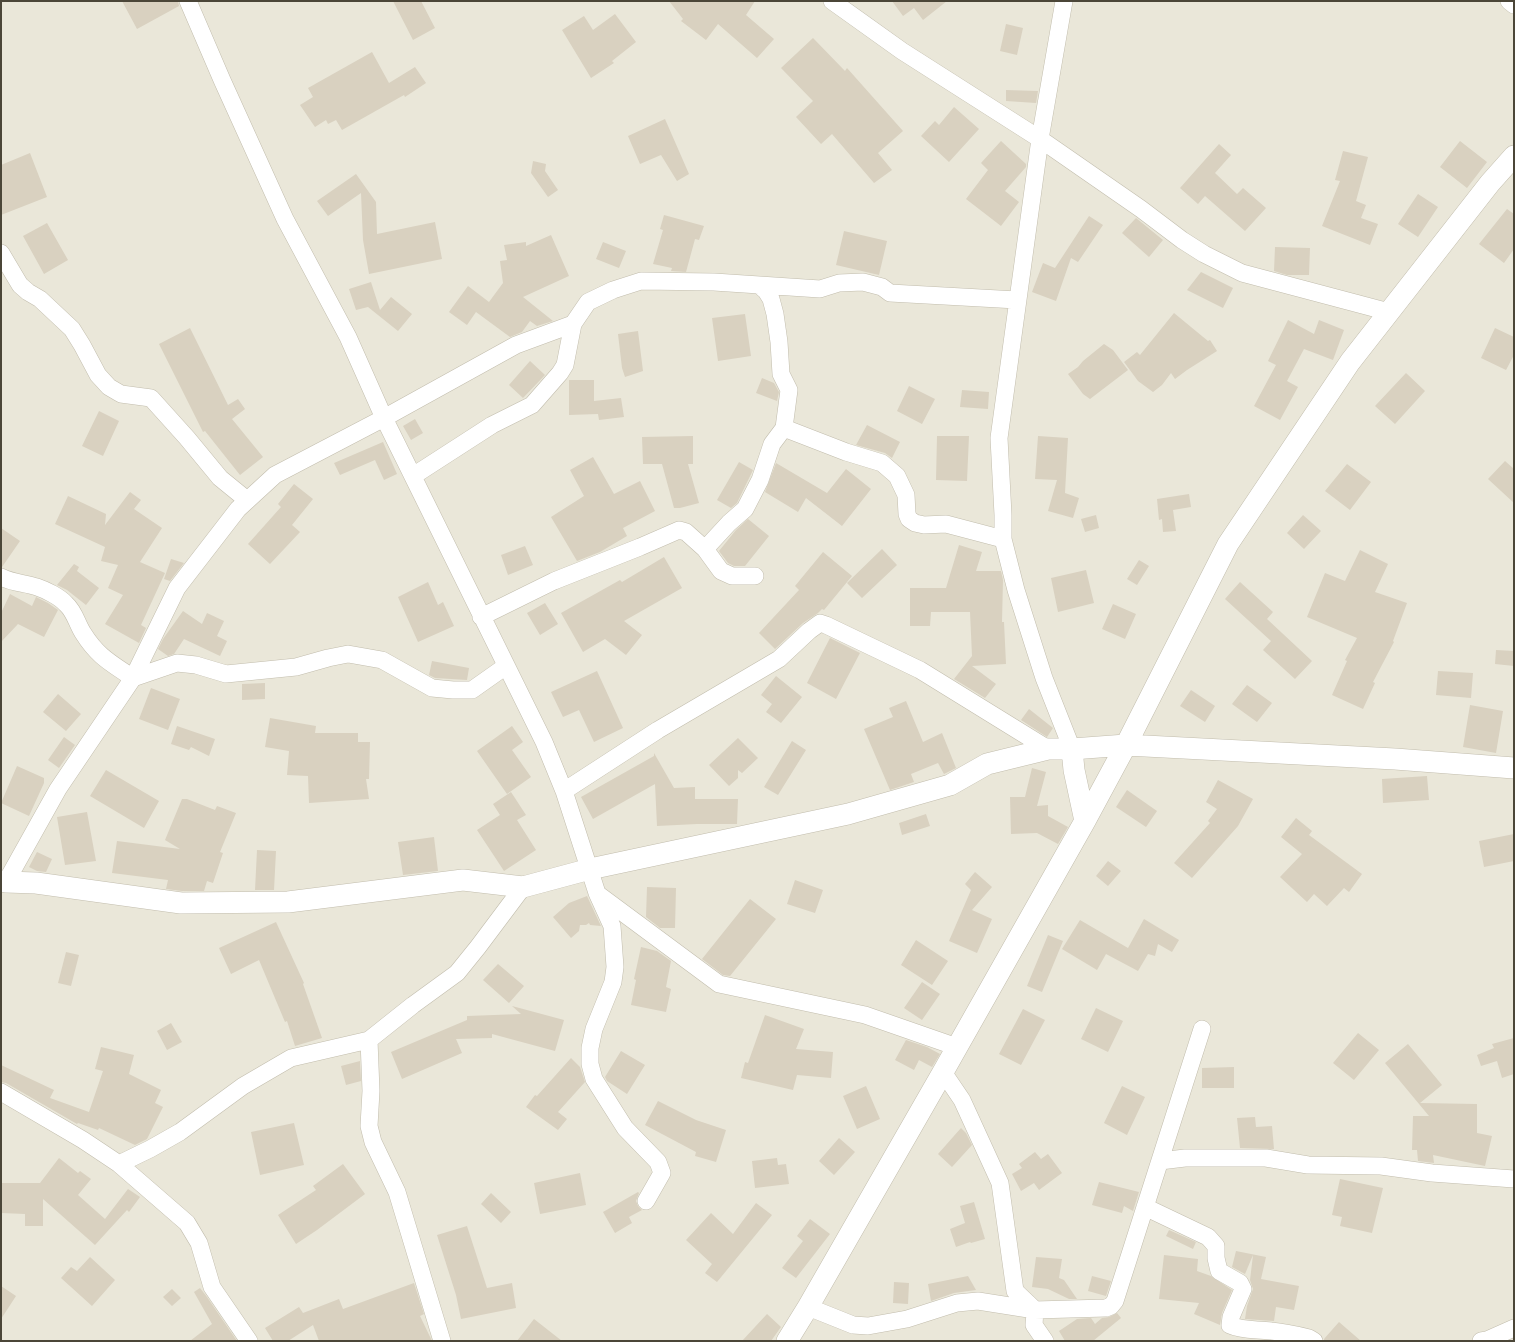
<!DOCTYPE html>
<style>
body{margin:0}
#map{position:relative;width:1515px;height:1342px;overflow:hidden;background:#f6f4ec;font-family:Jost,sans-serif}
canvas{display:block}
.frame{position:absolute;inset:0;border:2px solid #4b4638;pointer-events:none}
</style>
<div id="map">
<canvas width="1515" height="1342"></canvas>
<div class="frame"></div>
</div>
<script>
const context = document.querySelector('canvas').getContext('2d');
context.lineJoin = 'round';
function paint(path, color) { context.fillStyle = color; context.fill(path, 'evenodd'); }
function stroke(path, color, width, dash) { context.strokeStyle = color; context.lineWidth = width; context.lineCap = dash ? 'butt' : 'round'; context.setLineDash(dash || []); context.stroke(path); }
paint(new Path2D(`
 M1 1H1514V1341H1Z`), '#eae7d9');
paint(new Path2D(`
 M122 1H178L179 6 137 29Z
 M393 1H421L435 28 413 40Z
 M669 1H755L746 15 774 39 757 58 718 24 706 40 681 21 683 19Z
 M892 1H947L923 20 914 8 903 16Z
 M615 14 636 42 612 61 614 63 591 78 562 30 584 16 593 30Z
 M1006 24 1023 28 1017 55 1000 51Z
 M813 38 845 71 847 68 903 131 878 153 892 170 874 183 832 134 821 144 796 117 813 101 781 68Z
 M372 52 389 83 415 67 426 83 405 97 404 95 342 130 336 120 328 124 326 120 315 127 300 105 313 97 308 88Z
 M1006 90 1038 91 1036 103 1006 101Z
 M954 107 979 129 949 162 921 136 935 121 939 125Z
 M665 119 689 174 677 181 661 155 640 164 628 136Z
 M1001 141 1026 164V167L1005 191 1019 202 1001 226 966 199 988 170 981 163Z
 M1460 141 1487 162 1467 188 1440 167Z
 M1219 144 1231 155 1215 173 1237 194 1243 188 1266 208 1245 231 1205 196 1198 204 1180 188Z
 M1343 151 1368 157 1356 201 1366 205 1361 218 1378 224 1370 245 1322 226 1340 181 1335 180Z
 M30 153 47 197 1 215V165Z
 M533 161 546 164 545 171 558 190 548 197 531 173Z
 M356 174 376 202 377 234 435 222 442 259 369 274 363 240 361 193 328 216 317 201Z
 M1418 194 1438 207 1418 237 1398 224Z
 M1507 209 1514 214V249L1504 263 1479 244Z
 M664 215 704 226 699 240 695 239 686 272 671 271 672 268 653 264 663 230 660 229Z
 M1089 216 1103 225 1078 262 1071 258 1056 301 1032 292 1043 263 1055 268Z
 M1136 218 1163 240 1149 257 1122 233Z
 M47 223 68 260 44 274 23 236Z
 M844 231 887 241 879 275 836 265Z
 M551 235 569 276 523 297 553 321 537 326 530 321 522 332 510 337 476 312 467 325 449 312 468 286 489 302 503 283 500 261 507 260 504 245 526 242V246Z
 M603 242 626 251 619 268 596 259Z
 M1275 247 1310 248 1309 275H1287L1274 271Z
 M1201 272 1233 288 1223 308 1187 290Z
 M371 282 380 310 391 297 412 314 398 331 368 307 356 310 349 289Z
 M1174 313 1208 341 1210 340 1217 351 1187 370 1175 379 1171 373 1162 385 1153 392 1138 381 1124 362 1137 352 1140 355Z
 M745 314 751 356 718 361 712 318Z
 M1288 320 1314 334 1319 320 1344 330 1333 360 1304 349 1287 381 1298 387 1280 420 1254 406 1276 365 1268 361Z
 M190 328 228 405 238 399 245 409 232 419 263 457 240 475 205 431 203 432 159 344Z
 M1495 328 1514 337V355L1506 370 1481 358Z
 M638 331 643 371 625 377 622 368 618 334Z
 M1104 344 1113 350 1128 370 1090 399 1083 394 1068 374 1078 367 1083 361Z
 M530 361 545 375 523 398 509 385Z
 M1406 373 1425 391 1395 424 1375 406Z
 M762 378 774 383 779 392 777 401 756 393Z
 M569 380H594V401L621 398 624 417 599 420 598 414 569 415Z
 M909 386 935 399 922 424 897 411Z
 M962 390 989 392 988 409 960 407Z
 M99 411 119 421 103 456 82 446Z
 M415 419 423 433 411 440 403 426Z
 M867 425 900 442 892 458 885 453 856 445Z
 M693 436V464H688L699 503 680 508H674L662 464H643L642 437Z
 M937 436H969L967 481 936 480Z
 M1038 436 1068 438 1065 493 1079 498 1073 518 1048 511 1057 480 1035 479Z
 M383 442 397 474 384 480 375 460 340 475 334 463Z
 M593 457 614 494 640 481 655 511 623 528 627 536 600 552 577 561 551 517 584 496 570 470Z
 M1505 461 1514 469V503L1488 479Z
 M739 462 753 470 737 503 731 508 717 500Z
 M776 463 827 493 846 469 871 489 842 526 806 498 798 512 765 492Z
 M1347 464 1371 482 1350 510 1325 491Z
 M294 484 313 499 292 525 300 532 270 564 248 544 281 507 278 504Z
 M130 492 141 500 134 509 162 528 140 562 165 573 141 625 146 628 139 643 105 624 123 595 108 588 118 565 101 561 105 547 55 524 68 496 106 514 105 525Z
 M1189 494 1191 507 1173 510 1176 531 1163 532 1162 519 1159 520 1157 499Z
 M1096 515 1099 528 1085 532 1081 519Z
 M1303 515 1321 531 1304 549 1287 533Z
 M748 519 769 536 745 566H734L728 563 719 551 736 530Z
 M1 528 20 541 2 567H1Z
 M959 545 982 552 976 571H1001L1003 580 1002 622H1004L1006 664 972 666 996 684 985 698 954 679 972 656 970 612H931L930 626H910V588H946Z
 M525 546 533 565 508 575 501 555Z
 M882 549 897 565 862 598 847 583Z
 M1360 550 1388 564 1375 592 1407 603 1393 641 1394 642 1373 682 1375 683 1363 709 1332 695 1347 661 1345 660 1357 638 1307 617 1325 573 1345 581Z
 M823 552 852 576 824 610 822 609 818 613 803 623 775 649 759 633 799 590 795 586Z
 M664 557 682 588 624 621 642 635 626 655 605 639 583 652 561 613 620 580 622 582Z
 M171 559 184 563 170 581 164 579Z
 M1139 560 1149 566 1137 585 1127 579Z
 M74 564 79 567 77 571 99 588 86 605 67 590 57 585Z
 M1086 570 1094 603 1058 612 1051 578Z
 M428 582 438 605 443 602 454 626 418 642 398 597Z
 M1240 582 1273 612 1267 619 1312 661 1295 679 1263 650 1271 641 1225 599Z
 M10 594 32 606 36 597 48 603 58 610 44 637 18 624 1 642V613Z
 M545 603 558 624 540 635 527 613Z
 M1113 604 1136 614 1125 639 1102 629Z
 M183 611 202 624 207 613 224 621 217 636 227 641 220 656 184 639 174 654 168 656 158 649 163 639Z
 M830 638 860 653 836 699 807 683Z
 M1496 650 1514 651V666L1495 664Z
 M432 661 469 668 467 680 435 678 429 675Z
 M597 671 623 728 594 742 579 710 563 717 551 692Z
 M1438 671 1473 673 1471 698 1436 695Z
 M776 676 802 697 781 723 766 712 772 704 761 695Z
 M265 683V699L242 700V684Z
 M1247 685 1272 703 1257 722 1232 704Z
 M151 688 180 699 168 730 139 719Z
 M1191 690 1215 706 1205 722 1180 706Z
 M58 694 81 714 66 731 43 712Z
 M906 701 923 742 942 733 956 768 944 774 938 763 911 774 914 782 890 790 864 729 893 717 889 708Z
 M1470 705 1503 711 1496 753 1463 747Z
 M1029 709 1053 728 1047 737 1021 720Z
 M270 718 316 726 315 733H358V742H370L369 779H366L369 799 309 803 308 776 287 775 289 751 265 747Z
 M177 726 215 739 209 756 191 747 189 750 171 744Z
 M512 726 523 742 512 750 531 777 507 794 477 751Z
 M64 737 75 745 59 768 48 760Z
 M738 738 758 758 742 773 738 770V778L729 786 709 765Z
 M792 741 806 750 778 795 764 787Z
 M654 753 674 788 695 787V799H738L737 824H697L657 826 655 784 593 819 581 797 654 756Z
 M17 766 44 778V783L29 816 1 803Z
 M1032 768 1046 772 1037 806 1048 805V816L1068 827 1058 844 1037 833 1011 834 1010 797H1025Z
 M106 770 159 801 144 828 90 796Z
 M1427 776 1429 800 1383 803 1382 779Z
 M1218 780 1253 799 1238 826 1192 878 1174 863 1210 823 1208 821 1217 809 1206 802Z
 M1127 790 1157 811 1146 827 1116 807Z
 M511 792 526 815 517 820 536 850 504 871 477 830 500 815 493 804Z
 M182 799H187L215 810 217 806 236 813 220 852 223 853 213 883 207 881 204 891H182L166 889 168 880 112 873 117 841 180 849 165 840Z
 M87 812 96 861 65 865 57 817Z
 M926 814 930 826 902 835 899 823Z
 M1296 818 1312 831 1309 835 1362 874 1349 892 1344 888 1327 906 1314 894 1307 902 1280 877 1302 854 1281 837Z
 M1514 834V861L1484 867 1479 841Z
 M434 837 438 871 403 875 398 842Z
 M257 850 276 851 274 890H255Z
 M37 852 52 859 46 872 37 871 29 867Z
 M1108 861 1121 871 1108 886 1096 876Z
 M975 872 992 887 972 910 992 919 977 953 949 941 971 890 965 884Z
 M795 880 823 890 815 913 787 904Z
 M647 887 676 888 675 928H660L646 917Z
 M587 896 601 926 590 925 589 923 586 925H580L579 931 571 938 553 917 569 903Z
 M750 899 776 919 730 976 723 975 702 959Z
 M1144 919 1179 940 1172 952 1158 944 1155 956 1148 954 1138 971 1106 954 1097 970 1062 949 1080 920 1128 948Z
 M276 922 304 983 303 984 322 1038 295 1046 287 1021 285 1022 259 960 231 974 219 948Z
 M1048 935 1063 941 1042 992 1027 986Z
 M916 940 948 961 932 985 901 965Z
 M641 947 657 951 671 961 666 987 671 989 666 1012 631 1005 636 980 634 979Z
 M66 952 79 955 71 986 58 983Z
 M498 964 524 986 509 1003 483 980Z
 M922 982 940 994 922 1020 904 1008Z
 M512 1006 564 1020 555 1051 492 1034V1038L456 1039 462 1053 402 1079 391 1052 467 1020V1016L521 1014Z
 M1096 1008 1123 1021 1108 1052 1081 1039Z
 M1023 1009 1045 1020 1021 1065 999 1054Z
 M765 1015 804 1029 796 1049 833 1052 831 1078 797 1075 793 1090 741 1078 745 1062 748 1063Z
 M171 1023 182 1042 167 1050 157 1031Z
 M1358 1033 1379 1050 1354 1080 1333 1063Z
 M1514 1038V1074L1502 1078 1497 1061 1481 1066 1477 1055 1494 1048 1492 1044Z
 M906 1040 927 1047 940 1054 932 1067 919 1060 914 1070 895 1060Z
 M1408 1044 1442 1085 1420 1103 1477 1104V1133L1492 1136 1485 1166 1433 1155 1434 1163 1418 1161 1417 1150H1412L1413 1116H1429L1385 1063Z
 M101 1047 134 1055 129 1074 161 1090 155 1103 163 1107 147 1139 135 1145 99 1128 98 1130 78 1123 77 1124 6 1083 1 1082V1065L54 1090 50 1098 89 1112 103 1071 95 1069Z
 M621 1051 645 1065 627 1094 607 1081 605 1077Z
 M571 1058 580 1067 585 1082 558 1112 567 1119 558 1130 526 1107 535 1095 537 1096Z
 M360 1061 361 1081 346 1085 341 1066Z
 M1234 1067V1088H1202V1068Z
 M866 1086 880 1119 857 1129 843 1096Z
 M1122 1086 1145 1097 1127 1135 1104 1123Z
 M658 1101 696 1120 726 1130 716 1162 695 1156 696 1152 645 1125Z
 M1255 1117 1256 1127 1272 1126 1274 1149 1240 1148 1237 1118Z
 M294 1123 304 1165 260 1175 251 1132Z
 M961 1128 966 1133 972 1145 952 1167 938 1154Z
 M839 1138 855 1152 834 1175 819 1161Z
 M1035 1152 1041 1159 1048 1154 1062 1173 1039 1190 1034 1183 1021 1191 1012 1174 1022 1168 1019 1164Z
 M59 1158 78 1173 80 1171 91 1179 78 1195 105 1219 128 1189 140 1197 129 1212 127 1210 95 1245 43 1199V1226H25V1214L1 1213V1183H40Z
 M777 1158 778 1165 786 1164 789 1184 755 1188 752 1161Z
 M343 1164 365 1194 317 1230 296 1244 278 1215 316 1190 313 1186Z
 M580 1173 586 1205 540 1214 534 1183Z
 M1340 1179 1383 1188 1372 1233 1340 1226 1342 1217 1332 1215Z
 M1099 1182 1139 1192 1133 1211 1124 1206 1122 1213 1092 1205Z
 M638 1192 639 1193 636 1201 638 1206 642 1210 629 1217 632 1223 615 1233 603 1212Z
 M491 1193 511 1212 501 1223 481 1204Z
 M974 1202 985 1239 971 1243 970 1242 956 1247 950 1229 965 1223 960 1206Z
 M756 1203 772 1215 717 1282 705 1273 712 1264 686 1240 711 1213 733 1234Z
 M810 1219 830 1234 796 1278 782 1268 803 1241 797 1236Z
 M467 1226 487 1288 512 1283 516 1308 461 1319 456 1295 437 1235Z
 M1169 1230 1196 1242 1193 1249 1166 1236Z
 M1236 1251 1266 1257 1261 1279 1299 1286 1294 1310 1276 1307 1274 1321 1245 1319 1247 1306 1253 1289 1250 1280 1253 1255 1245 1274 1232 1267Z
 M1164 1255 1198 1259 1197 1271 1211 1276 1232 1290 1222 1313 1220 1325 1194 1314 1199 1303 1159 1299Z
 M90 1257 115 1280 92 1306 61 1278 71 1267 77 1271Z
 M1036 1257 1062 1259 1059 1278 1064 1280 1077 1299H1069L1048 1289 1032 1287Z
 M968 1276 976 1290 954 1293 931 1301 928 1284Z
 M1092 1276 1111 1281 1106 1296 1088 1291Z
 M894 1282 909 1283 908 1304 893 1303Z
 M414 1283 424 1314 420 1316 432 1341H319L313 1325 288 1341H273L265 1328 299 1307 303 1313 339 1299 343 1309Z
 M1 1286 16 1296 1 1319Z
 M200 1288 207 1297 237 1341H190L212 1324 194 1292Z
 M172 1289 181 1298 172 1306 163 1297Z
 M1117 1313 1121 1318 1093 1341H1065L1059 1331 1077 1319 1091 1318 1095 1324 1102 1318 1109 1317Z
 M767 1314 781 1327 771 1341H742Z
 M534 1319 562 1341H517Z
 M1339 1322 1361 1341H1324V1339Z`), '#d9d1c0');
const minor = new Path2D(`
 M188 1 222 80 285 219 348 337 384 418 544 742 564 791 597 893 612 926 615 967 613 982 594 1029 590 1048V1064L594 1079 625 1128 658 1162 662 1173 646 1201
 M832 1 902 51 1040 139 1141 209 1182 240 1204 254 1242 273 1389 312
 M1064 1 1040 139 999 438 1003 515V539L1016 590 1044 678 1072 749
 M1509 1 1514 5
 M1 253 20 285 28 292 40 299 72 329 82 345 98 375 109 387 121 394 151 398 187 438 220 478 247 500
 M784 428 846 452 882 463 897 476 906 495 907 514 909 519 915 523 924 525 946 524 1003 539
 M413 476 492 425 532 405 560 373 565 365 573 324 588 302 613 290 641 281 714 282 820 289 839 283 863 282 882 287 890 293 1017 300
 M705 549 729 523 745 509 760 480 772 444 784 428 789 390 781 374 779 342 775 314 771 299 766 291 759 285
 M1 577C12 583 25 583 37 587 46 590 60 597 66 604 75 612 77 624 83 633 98 657 111 663 133 678
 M481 617 554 581 640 547 679 530 686 532 705 549 721 571 732 576H755
 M133 678 177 663 196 665 226 674 296 667 328 658 348 654 382 660 432 688 453 690H472L506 666
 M564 791 658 730 779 659 809 631 820 623 826 625 920 670 1048 749
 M6 882 58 789 133 678 177 588 238 509 275 475 384 418 516 345 573 324
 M599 895 719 984 865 1015 957 1047
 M369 1040 371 1091 369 1126 373 1142 397 1192 442 1341
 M943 1072 962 1100 1000 1183 1015 1291 1035 1310 1106 1308 1111 1306 1115 1301 1202 1029
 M1 1092 83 1140 119 1164 187 1223 199 1243 212 1287 249 1341
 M1160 1161 1185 1158H1266L1308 1165 1381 1166 1432 1173 1514 1179
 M119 1164 150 1149 180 1132 243 1086 291 1058 369 1040 413 1005 457 973 478 947 523 887
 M1145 1207 1208 1237 1216 1246V1258L1219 1271 1240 1283 1243 1289 1231 1317 1230 1325C1243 1331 1257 1329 1271 1331 1284 1332 1297 1335 1309 1338L1314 1341
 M808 1307 853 1325 868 1326 907 1319 957 1303 978 1301 1035 1310 1034 1325 1045 1341
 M1481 1341 1487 1340 1514 1328`);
const tertiary = new Path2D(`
 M1072 749 1074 770 1085 821
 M1 881 6 882 36 883 181 903 288 902 463 880 523 887 590 869 848 814 950 785 987 764 1048 749H1072L1126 745 1395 759 1514 768
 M787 1341 808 1307 943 1072 1085 821 1126 745 1228 544 1350 362 1490 183 1514 156`);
stroke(minor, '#c2bdad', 18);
stroke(tertiary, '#c2bdad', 22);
stroke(minor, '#fff', 17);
stroke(tertiary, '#fff', 21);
</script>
